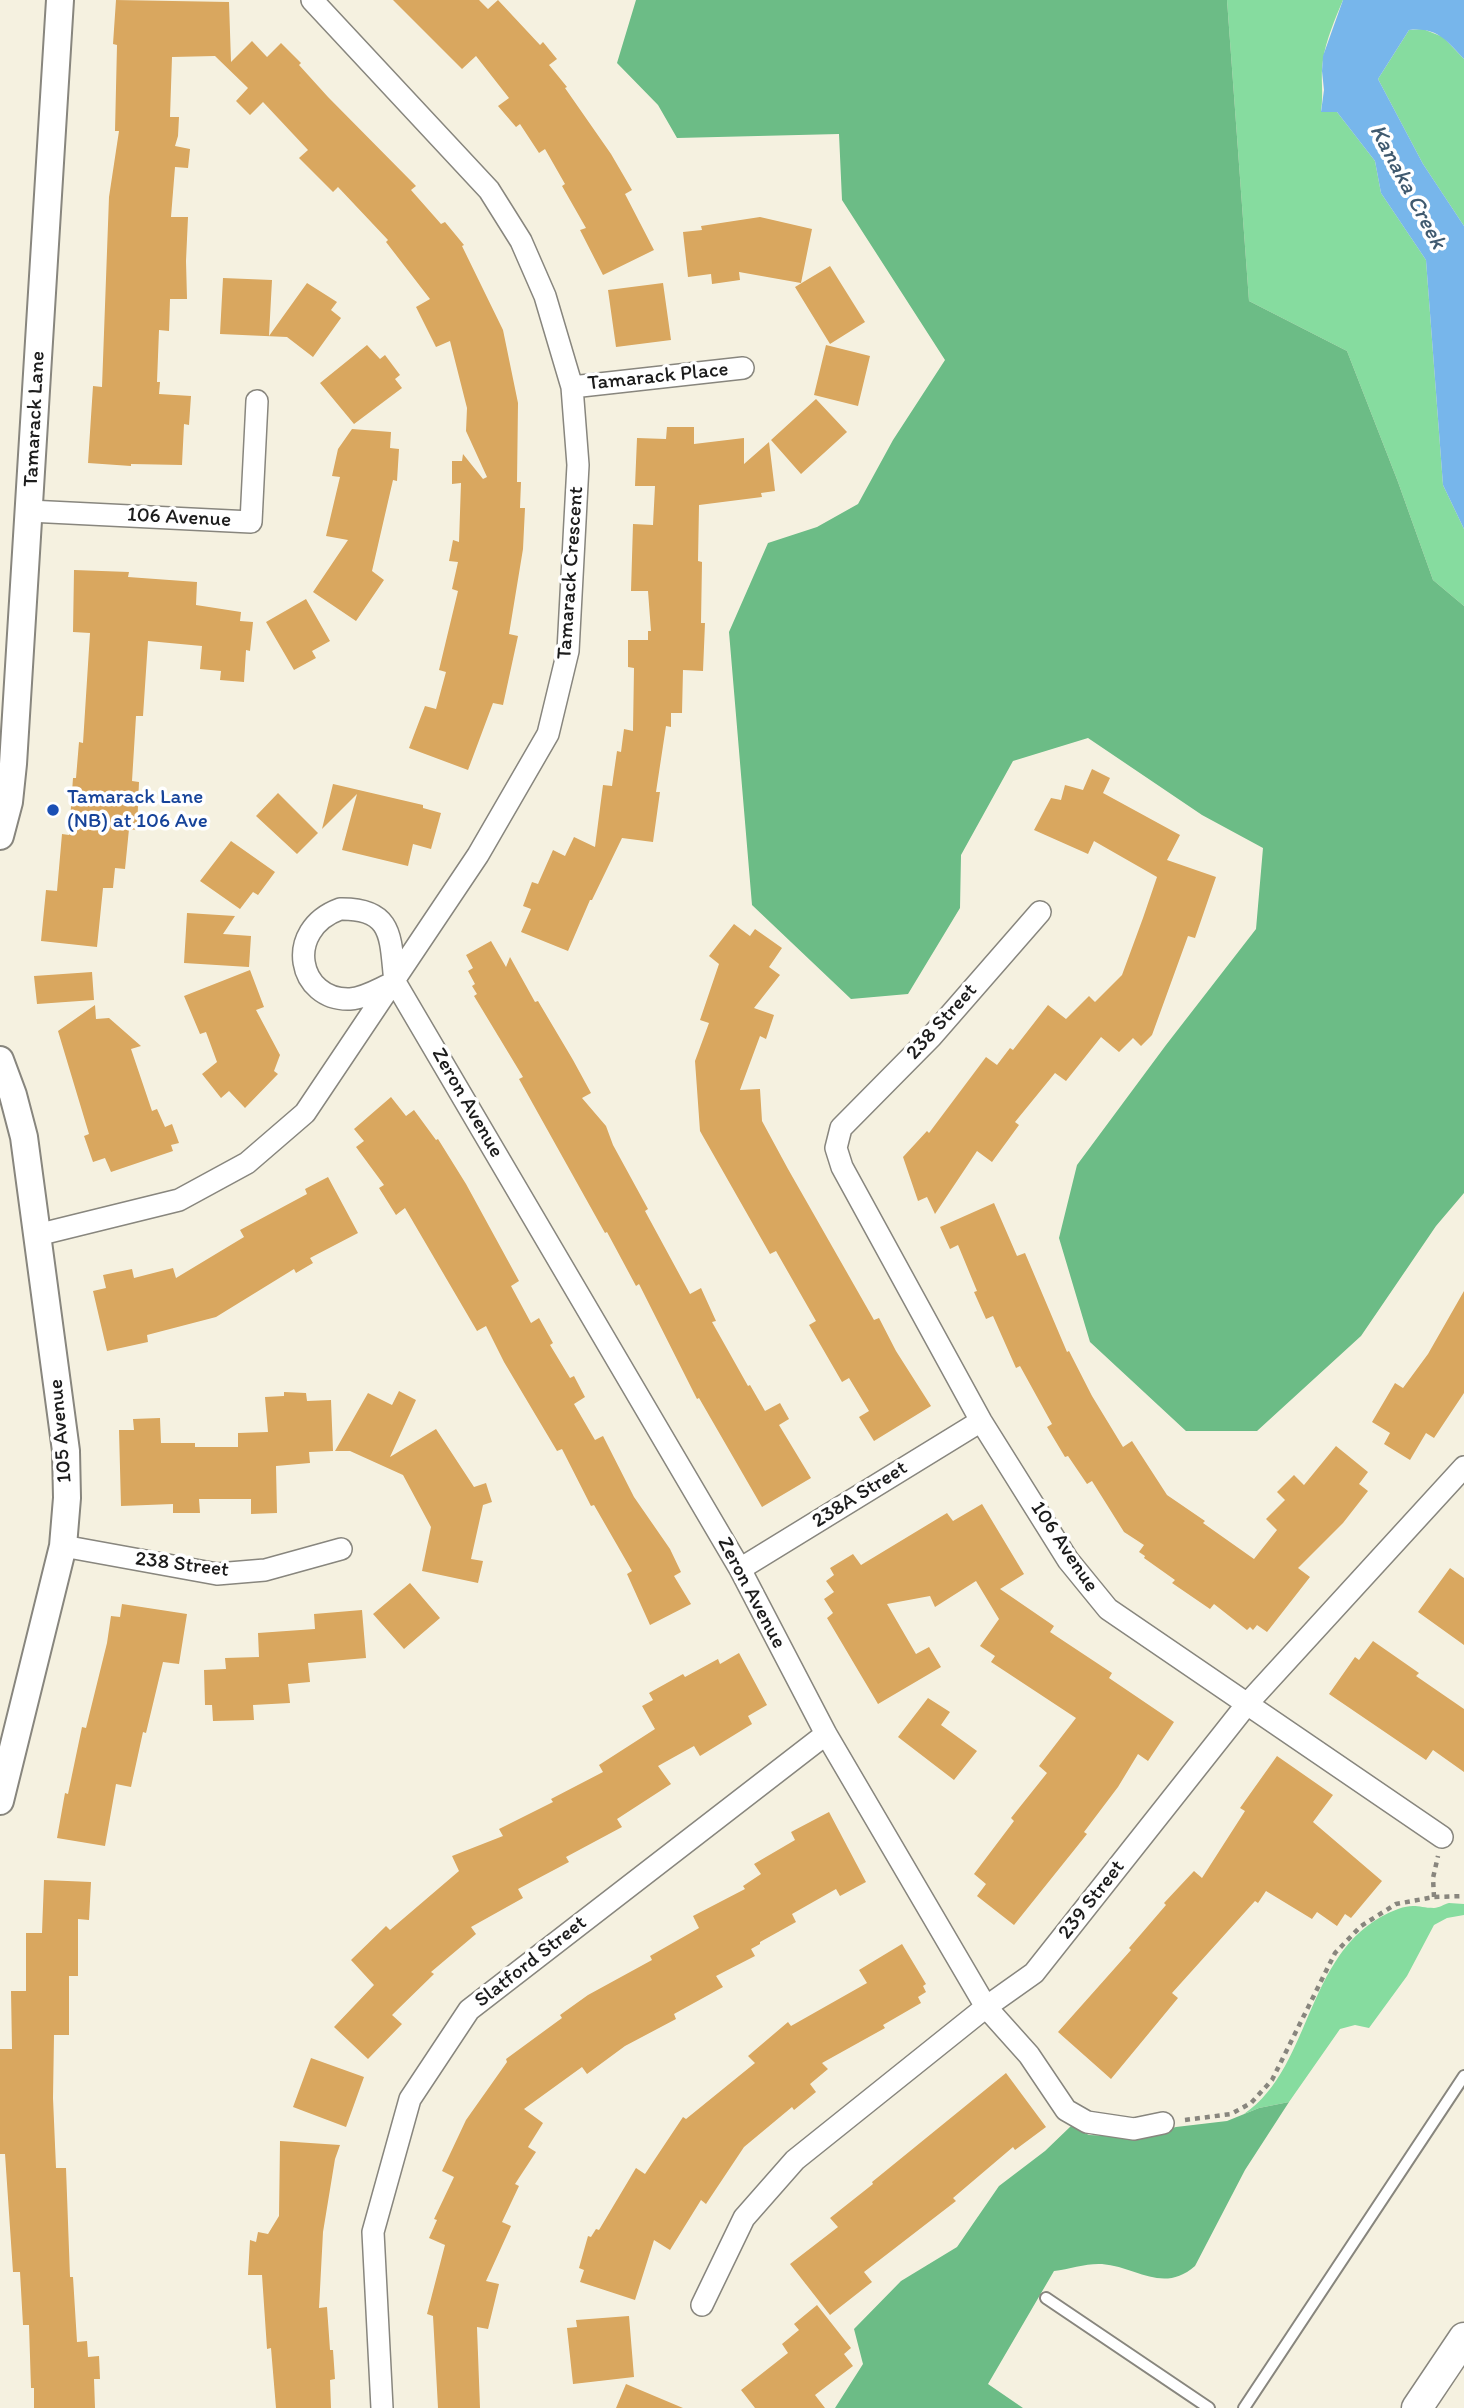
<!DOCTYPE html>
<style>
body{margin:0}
canvas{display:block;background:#f5f1e0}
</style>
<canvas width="1464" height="2408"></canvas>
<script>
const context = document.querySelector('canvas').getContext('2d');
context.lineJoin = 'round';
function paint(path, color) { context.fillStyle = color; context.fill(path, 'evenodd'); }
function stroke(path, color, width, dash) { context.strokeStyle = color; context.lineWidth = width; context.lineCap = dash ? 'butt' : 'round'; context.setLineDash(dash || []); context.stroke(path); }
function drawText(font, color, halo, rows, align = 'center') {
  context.font = font + ' Itim,sans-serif'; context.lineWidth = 7; context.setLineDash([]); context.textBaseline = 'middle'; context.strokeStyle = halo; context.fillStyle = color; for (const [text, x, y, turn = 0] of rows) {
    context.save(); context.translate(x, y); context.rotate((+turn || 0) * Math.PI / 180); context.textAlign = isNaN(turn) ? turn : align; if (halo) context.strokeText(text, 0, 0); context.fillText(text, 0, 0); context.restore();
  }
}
paint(new Path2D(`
 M1227 0H1343C1335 19 1326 40 1323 60 1320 77 1324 93 1321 111L1337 112 1375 161 1381 193 1426 260 1443 485 1464 529V606L1433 580 1398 482 1347 351 1249 301Z
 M1423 29 1443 37 1464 59V226L1423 164 1378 79 1409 30Z
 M1449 1903 1464 1904V1915L1447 1918 1434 1925 1407 1976 1369 2028 1355 2025 1340 2029 1289 2102 1259 2108 1244 2114C1315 2066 1304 1944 1398 1909 1415 1903 1419 1908 1434 1908 1439 1908 1444 1904 1449 1903Z`), '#86dc9f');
paint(new Path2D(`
 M636 0H1227L1249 301 1347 351 1398 482 1433 580 1464 606V1193L1436 1226 1361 1336 1257 1431H1186L1090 1342 1059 1238 1077 1165 1166 1045 1256 929 1263 848 1202 815 1088 738 1013 761 961 855 960 908 908 994 851 999 752 905 729 632 768 543 817 527 858 504 893 440 945 360 842 200 839 134 677 138 658 105 617 63Z
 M1289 2102 1245 2170 1195 2266C1163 2294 1137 2267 1102 2264 1087 2263 1070 2269 1054 2271L988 2384 1023 2408H835L863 2364 854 2329 901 2281 957 2247 999 2186 1045 2151 1071 2126 1089 2135 1137 2137 1176 2127 1227 2121 1259 2108Z`), '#6cbc86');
paint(new Path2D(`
 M1343 0H1464V59C1446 40 1437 27 1409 30L1378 79 1423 164 1464 226V529L1443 485 1426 260 1381 193 1375 161 1337 112H1321L1324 90 1322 71 1323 56Z`), '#77b6eb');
paint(new Path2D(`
 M116 0 229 2 231 62 252 41 267 57 281 43 301 63 299 65 328 97 416 186 411 190 441 224 445 222 464 245 462 246 503 330 518 403 517 482H521L520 508H525L523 549 509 634 518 636 503 705 493 703 468 770 409 748 425 706 436 709 446 672 439 670 458 591 452 589 458 562 449 561 453 540 459 542 461 483 452 484V461H462L463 454 483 479 487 477 466 431 467 408 450 341 436 347 416 307 430 299 386 242 388 240 338 187 333 192 299 158 308 150 263 102 250 115 236 101 248 88 215 56 172 57 170 117H179L178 136 175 146 190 149 188 168 175 167 171 217H188L186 261 187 299H170L169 331 159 330 157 382H160L159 394 191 396 189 425 184 424 182 465 131 464V466L88 463 93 386 102 387 109 197 119 131H115L117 45 113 44Z
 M393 0H479L488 9 498 0 540 45 543 42 557 59 549 65 567 87 565 88 611 154 632 190 625 194 654 250 603 275 580 230 586 228 562 186 565 184 545 149 539 153 520 124 516 127 498 106 509 98 476 56 462 69Z
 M760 217 812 229 801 283 739 272 740 280 712 284 711 274 688 277 683 232 702 230 701 226Z
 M830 266 865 322 830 344 795 287Z
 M223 278 272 280 269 336 307 283 337 302 331 310 341 318 313 357 287 337 220 334Z
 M663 283 671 340 616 347 608 290Z
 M367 345 380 359 385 355 400 375 395 379 402 388 354 424 320 383Z
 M826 345 870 356 858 406 814 395Z
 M816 399 847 432 801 474 771 440Z
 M667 427H694V444L744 438V464L769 442 775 491 761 493 762 497 699 505 698 561 702 562 701 623H705L703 671 683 670 682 713H671V727L666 726 656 792H660L653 842 622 838 592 900H590L568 951 521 932 531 909 523 906 532 882 538 884 553 850 565 856 574 837 595 847 603 785 612 786 617 751 621 752 624 729 633 731 634 668 628 667V640H648V631H651L648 591H631L633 524 653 525 655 486H635L637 438 666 439Z
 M352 429 391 432 390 448 399 449 397 481 393 480 372 571 384 580 356 621 313 592 348 540 326 536 340 477 332 476 338 449Z
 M74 570 129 572 128 577 197 582 196 605 241 612 240 621 253 622 250 651 246 650 244 682 220 680 221 671 200 669 202 646 148 641 143 716H136L132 781 139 782 137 830 129 829 125 869 115 868 113 888H103L97 947 41 941 46 890 57 891 62 834 69 835 73 778H76L79 742 83 743 90 633 73 632Z
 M306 599 330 641 312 651 316 658 294 670 266 622Z
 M1092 769 1110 778 1103 793 1180 835 1167 860 1216 877 1195 938 1188 936 1152 1035 1141 1046 1133 1038 1119 1052 1101 1037 1066 1081 1055 1073 1015 1122 1019 1125 992 1162 977 1151 935 1214 927 1197 918 1201 903 1157 927 1131 929 1133 986 1057 997 1065 1010 1048 1013 1050 1048 1005 1066 1019 1089 996 1095 1002 1122 975 1143 918 1157 877 1094 841 1088 854 1034 830 1051 798 1061 800 1065 785 1083 790Z
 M333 784 423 805V808L441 813 431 849 413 844 408 866 342 850 357 794 322 829Z
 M278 793 318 833 297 854 256 816Z
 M231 841 275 872 258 895 253 892 240 909 200 881Z
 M187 913 235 916 223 934 251 936 249 967 184 963Z
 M734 924 750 936 755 929 782 948 769 967 780 975 754 1008 774 1015 766 1039 760 1036 740 1090 760 1089 762 1121 788 1169 874 1320 879 1318 896 1351 931 1406 874 1441 859 1417 869 1411 849 1378 842 1382 809 1325 816 1321 776 1251 770 1254 700 1131 695 1061 709 1023 700 1020 719 964 709 956Z
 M491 941 506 967 510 957 535 1002 538 1001 573 1060 591 1093 582 1098 606 1126 613 1145 648 1209 645 1211 690 1294 701 1288 716 1321 712 1322 748 1386 750 1385 765 1411 780 1403 789 1419 779 1425 811 1478 762 1507 699 1398 697 1399 639 1284 636 1286 607 1232 605 1233 519 1079 523 1077 474 996 477 994 472 986 475 984 468 971 473 968 466 955Z
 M250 970 264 1007 256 1010 280 1055 274 1071 278 1074 245 1108 229 1091 221 1098 202 1074 217 1062 206 1032 200 1034 184 996Z
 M92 972 94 1000 37 1004 34 976Z
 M95 1005 96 1019 109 1018 141 1046 131 1049 152 1111 157 1109 165 1127 172 1124 179 1143 171 1145 173 1151 111 1172 105 1158 93 1162 84 1136 89 1134 58 1031Z
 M391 1097 406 1116 414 1110 436 1140 438 1139 466 1184 519 1281 511 1286 531 1323 539 1318 553 1343 550 1345 570 1378 574 1376 585 1397 574 1404 595 1440 603 1436 634 1497 670 1549 681 1572 674 1576 691 1604 650 1625 627 1574 632 1571 594 1505 591 1506 562 1449 557 1451 504 1362 486 1326 477 1331 405 1208 396 1215 379 1188 384 1185 356 1147 364 1141 354 1129Z
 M328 1177 358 1233 310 1258 313 1263 296 1273 294 1269 216 1317 147 1335 148 1342 107 1351 93 1291 106 1288 103 1275 132 1269 134 1278 173 1268 176 1278 244 1237 240 1230 307 1194 305 1189Z
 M994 1203 1017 1256 1025 1253 1067 1352 1069 1351 1092 1396 1123 1447 1132 1441 1167 1495 1205 1521 1203 1523 1254 1559 1277 1530 1266 1519 1285 1500 1277 1492 1294 1475 1304 1485 1336 1446 1368 1472 1359 1484 1368 1491 1343 1523 1298 1568 1310 1577 1267 1632 1257 1625 1253 1630 1250 1627 1247 1630 1214 1604 1210 1609 1172 1583 1175 1580 1144 1558 1145 1556 1139 1552 1144 1545 1124 1532 1092 1481 1087 1484 1068 1456 1065 1457 1047 1427 1052 1424 1020 1366 1016 1368 993 1316 986 1319 974 1292 977 1291 958 1245 950 1249 940 1227Z
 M1464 1291V1393L1434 1438 1426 1433 1410 1460 1384 1444 1390 1433 1372 1422 1395 1383 1403 1388 1428 1354Z
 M399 1391 416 1400 390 1457 436 1429 474 1487 486 1483 492 1502 483 1505 471 1559 483 1561 478 1583 422 1571 431 1527 403 1475 350 1451H335L368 1393 392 1405Z
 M284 1392 306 1393 307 1401 331 1400 333 1451 309 1452 310 1463 276 1466 277 1513 251 1514V1499H199L200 1513H173V1504L121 1506 119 1430H134L133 1419 160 1418 161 1443H195V1447H238V1433L268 1432 265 1397 284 1396Z
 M982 1504 1024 1574 1000 1589 1054 1626 1050 1632 1112 1673 1109 1678 1174 1722 1148 1761 1138 1754 1118 1787 1084 1832 1087 1834 1014 1925 977 1896 986 1884 974 1874 1014 1821 1011 1818 1047 1773 1039 1766 1076 1718 991 1662 995 1656 980 1646 999 1619 976 1581 935 1607 930 1596 887 1604 916 1654 929 1647 941 1667 878 1704 827 1618 833 1613 824 1599 834 1592 826 1581 834 1575 830 1568 853 1554 861 1565 947 1513 953 1521Z
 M1450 1568 1464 1578V1645L1418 1612Z
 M410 1583 440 1618 404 1649 373 1614Z
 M122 1604 187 1614 179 1664 163 1662 146 1733 143 1732 131 1787 116 1784 105 1846 57 1838 65 1793 68 1794 82 1727 86 1728 107 1643 111 1616 120 1617Z
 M362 1610 366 1658 308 1663 310 1682 288 1684 290 1703 253 1705 254 1720 213 1721 212 1705H205L204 1670 226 1669 225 1658 259 1657 258 1633 315 1629 314 1614Z
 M1373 1641 1419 1673 1416 1676 1464 1709V1772L1433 1750 1426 1760 1329 1694 1355 1657 1359 1660Z
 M739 1653 767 1705 748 1716 752 1724 700 1756 694 1746 658 1766 671 1784 617 1819 622 1827 566 1857 569 1862 518 1889 523 1898 471 1927 476 1934 431 1972 434 1974 392 2015 402 2024 368 2059 334 2027 374 1985 351 1960 386 1926 390 1930 459 1871 452 1856 503 1836 499 1829 553 1802 551 1799 603 1772 599 1765 655 1729 642 1706 653 1700 649 1693 683 1674 685 1677 718 1659 720 1664Z
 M928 1698 950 1712 941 1725 977 1751 954 1780 898 1737Z
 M1277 1756 1333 1795 1313 1822 1382 1881 1351 1918 1345 1914 1337 1926 1317 1912 1312 1919 1266 1891 1258 1903 1255 1901 1172 1993 1178 1998 1111 2079 1058 2032 1131 1950 1129 1948 1166 1905 1164 1903 1194 1871 1202 1878 1245 1811 1240 1808Z
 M829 1812 866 1882 840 1896 836 1889 792 1914 796 1922 760 1942V1944L751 1949 755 1956 716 1976 723 1987 674 2014 676 2019 625 2046 587 2074 582 2067 524 2109 543 2123 528 2147 536 2152 515 2184 519 2186 502 2222 511 2226 486 2281 499 2284 488 2329 477 2327 480 2408H438L433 2316 427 2314 445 2245 429 2238 437 2220 434 2219 454 2177 442 2171 466 2120 507 2062 506 2059 562 2018 560 2015 588 1995 652 1960 650 1956 699 1928 693 1916 745 1889 743 1886 761 1874 754 1864 795 1840 791 1832Z
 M44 1880 91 1882 89 1920 78 1919V1976H69V2035H54L53 2098 56 2168H66L70 2277H73L77 2342 87 2341 88 2357 99 2356 100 2379H94L95 2408H34V2388H31L29 2325H23L20 2272H13L5 2154H0V2049H12L11 1991H26V1933H42Z
 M902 1944 926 1984 923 1986 926 1992 918 1997 921 2003 883 2025 885 2028 822 2063 828 2069 810 2084 816 2092 794 2110 792 2107 744 2147 706 2204 701 2200 670 2250 654 2240 635 2300 580 2282 584 2270 579 2268 588 2236 591 2237 596 2229 599 2230 636 2168 645 2174 683 2117 686 2119 755 2063 748 2056 788 2022 791 2026 867 1983 859 1970Z
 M311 2058 364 2077 346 2127 293 2107Z
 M1006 2073 1046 2127 1015 2150 1013 2147 953 2198 956 2201 864 2272 872 2282 830 2315 790 2264 838 2227 830 2218 873 2184 872 2182Z
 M280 2141 340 2145 335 2159 323 2232 319 2308 327 2307 330 2350H333L335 2379 330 2380 331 2408H276L271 2348 267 2349 262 2275H248L250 2240 256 2242 258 2232 268 2234 279 2216Z
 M817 2305 851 2348 844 2354 853 2366 815 2395 825 2408H755L741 2390 788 2353 782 2344 799 2330 794 2324Z
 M629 2316 634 2377 573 2384 567 2328 577 2327 576 2320Z
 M626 2384 683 2408H616Z`), '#d9a75f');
const service = new Path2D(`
 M1046 2298 1209 2408
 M1244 2408 1464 2076`);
const minor = new Path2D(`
 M572 387 743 368
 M29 511 251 522 257 401
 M340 909C395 908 390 940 395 982 380 988 366 998 350 999 298 1001 283 930 340 909Z
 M1040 912 931 1037 841 1128 836 1148 842 1167 981 1421 1068 1560 1108 1609 1442 1837
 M395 982 740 1569 826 1734 986 2007 1029 2055 1066 2110 1087 2122 1134 2129 1163 2123
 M37 1235 179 1200 247 1163 305 1113 478 855 548 734 568 651 578 465 572 387 545 296 521 241 489 190 312 0
 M63 1546 217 1574 265 1570 341 1549
 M740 1569 981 1421
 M702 2305 744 2218 795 2160 986 2007 1034 1973 1247 1704 1464 1467
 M382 2408 373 2232 410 2099 469 2010 826 1734`);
const tertiary = new Path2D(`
 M0 836 9 802 13 764 60 0
 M0 1060 13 1095 24 1137 66 1451 67 1498 63 1546 0 1801`);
const secondary = new Path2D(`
 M1417 2408 1464 2338`);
stroke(service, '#88867e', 14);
stroke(minor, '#88867e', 24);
stroke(tertiary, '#88867e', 30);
stroke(secondary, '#88867e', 33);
stroke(new Path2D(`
 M1434 1897 1433 1878 1438 1856
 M1185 2120 1231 2114 1251 2103 1272 2080 1335 1953 1361 1926 1396 1904 1434 1897 1464 1896`), '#88867e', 4.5, [5, 5]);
stroke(service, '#fff', 10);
stroke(minor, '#fff', 21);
stroke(tertiary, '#fff', 26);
stroke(secondary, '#fff', 30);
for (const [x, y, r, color] of [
 [53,810,7,"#1a4fb4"]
]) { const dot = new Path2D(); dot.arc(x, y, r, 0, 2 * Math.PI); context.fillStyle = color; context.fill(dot); stroke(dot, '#fff', 2.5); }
drawText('21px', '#1c1c1c', '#fff', [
 ["Tamarack Place",658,377,-6],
 ["Tamarack Lane",35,419,-87],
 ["106 Avenue",179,518,3],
 ["Tamarack Crescent",571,573,-86],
 ["238 Street",942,1022,-48],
 ["Zeron Avenue",467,1103,60],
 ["105 Avenue",61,1431,-95],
 ["238A Street",860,1495,-32],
 ["106 Avenue",1064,1547,56],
 ["238 Street",182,1565,7],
 ["Zeron Avenue",751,1593,62],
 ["239 Street",1092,1900,-52],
 ["Slatford Street",531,1962,-38]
]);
drawText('21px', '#164399', '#fff', [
 ["Tamarack Lane",67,798],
 ["(NB) at 106 Ave",67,822]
], 'left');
drawText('italic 23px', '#405a6f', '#fff', [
 ["Kanaka Creek",1407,187,62]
]);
</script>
